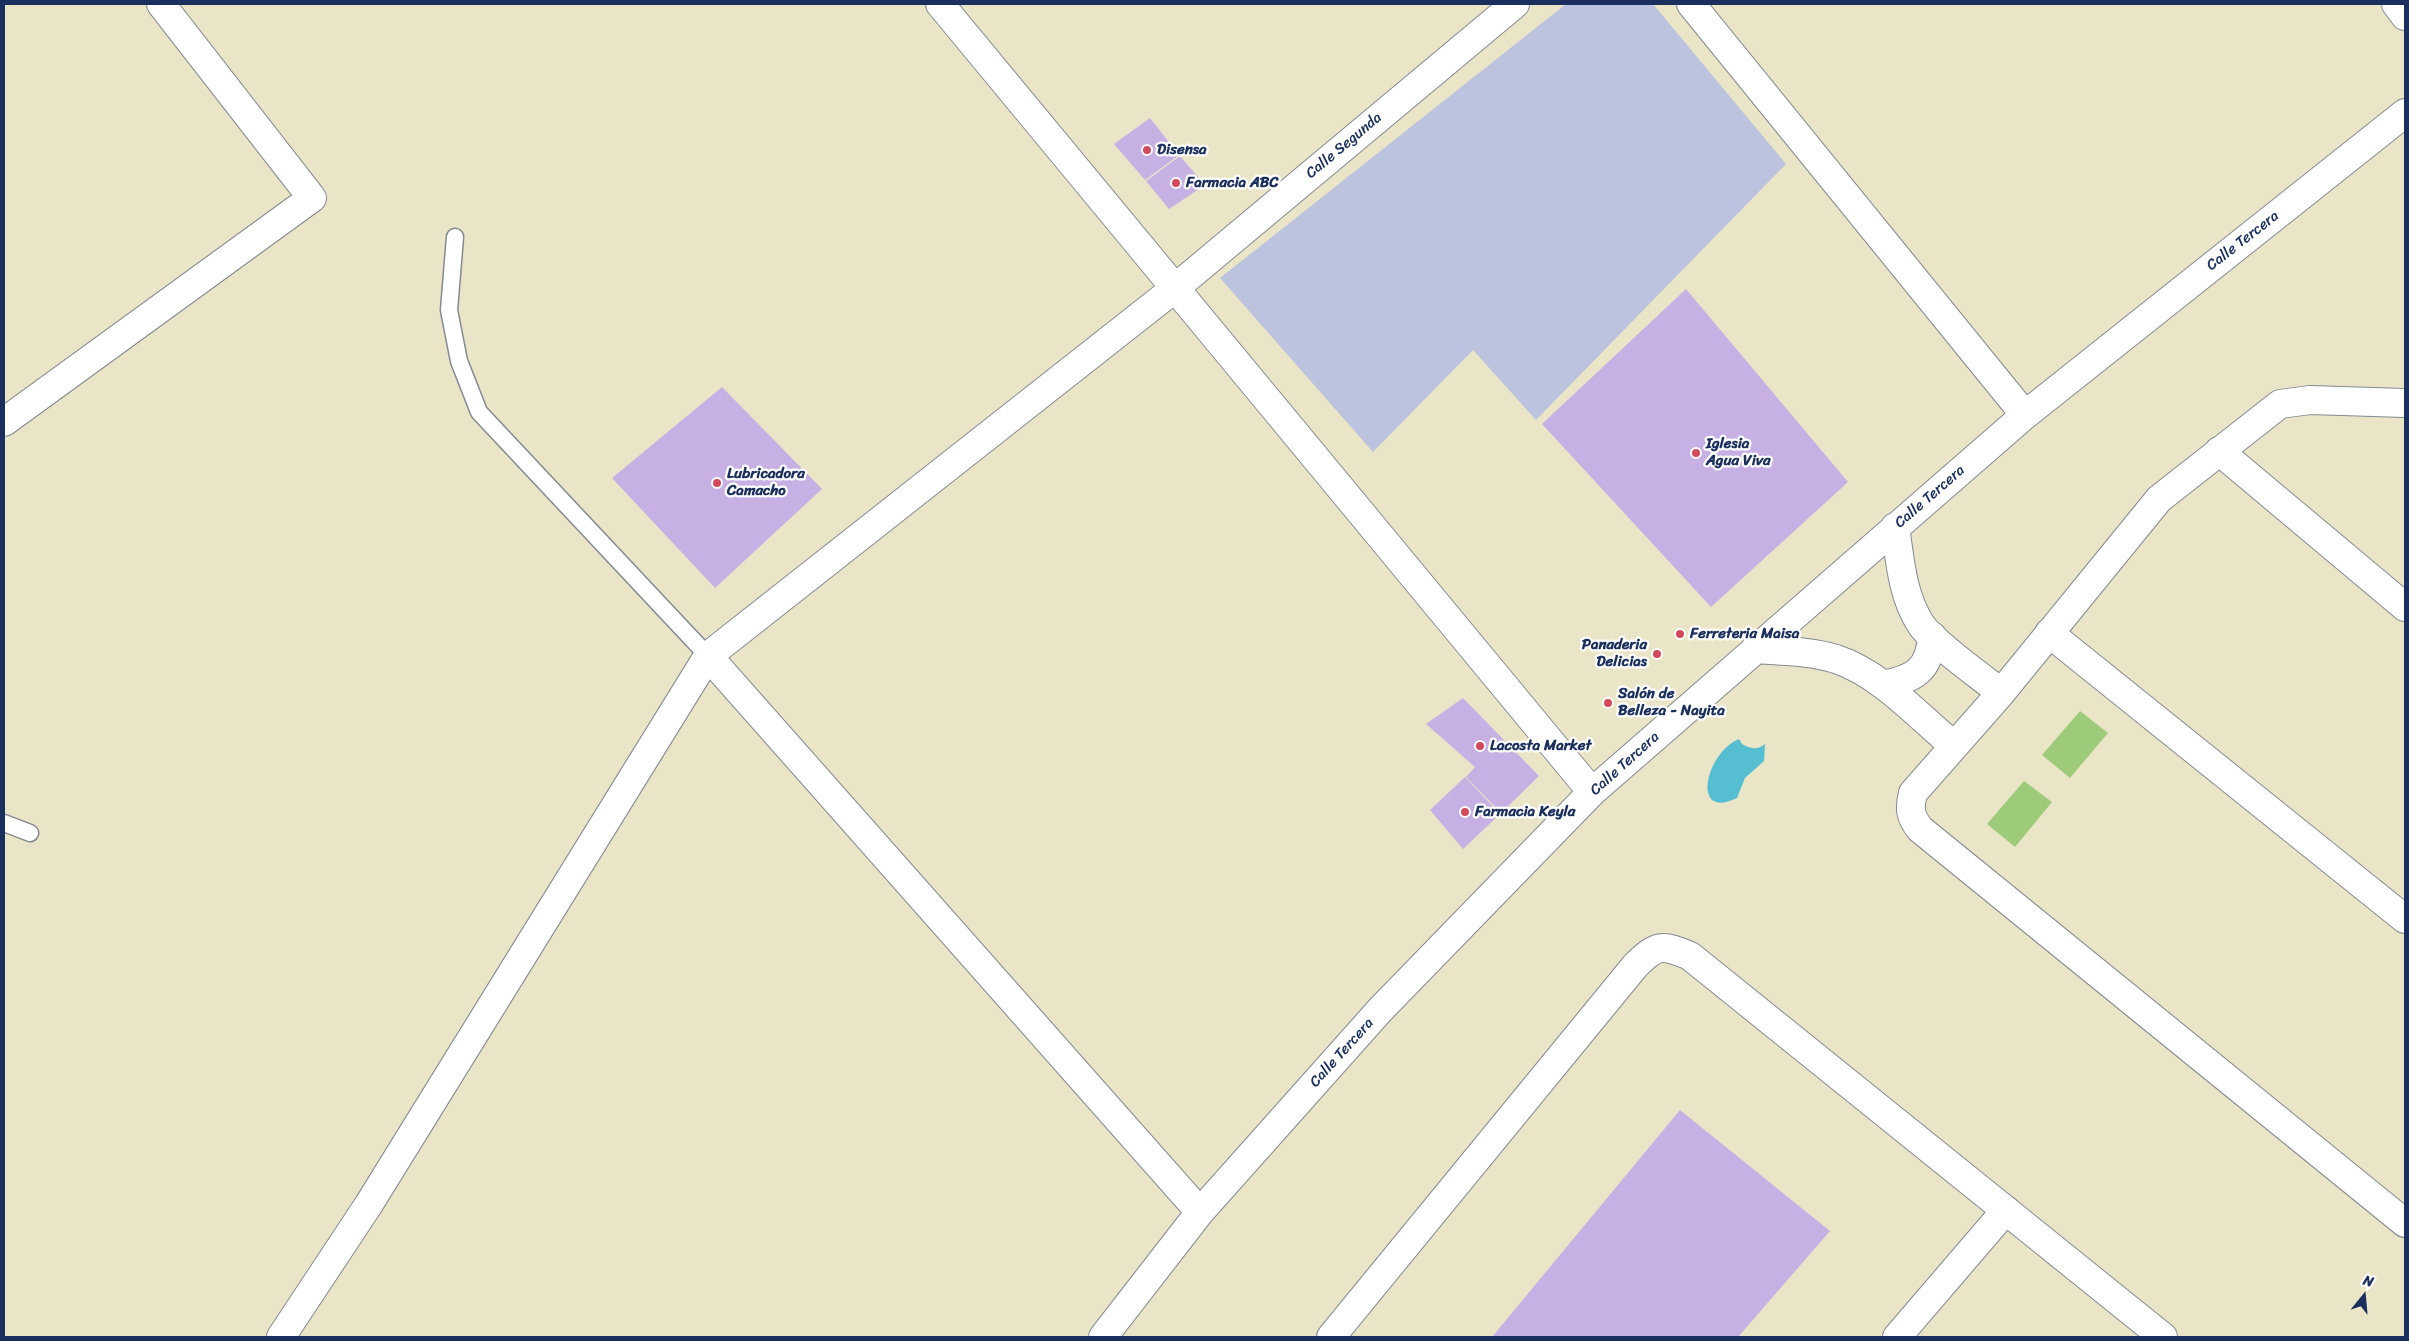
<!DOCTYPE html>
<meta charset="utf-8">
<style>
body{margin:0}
#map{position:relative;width:2409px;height:1341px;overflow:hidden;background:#ebe5c7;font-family:Sriracha,sans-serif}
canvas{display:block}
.frame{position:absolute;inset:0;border:5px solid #1b2f5e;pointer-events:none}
.north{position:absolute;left:2339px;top:1271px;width:50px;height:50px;-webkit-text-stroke:4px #fff;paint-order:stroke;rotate:17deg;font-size:14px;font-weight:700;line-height:20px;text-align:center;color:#1b2f5e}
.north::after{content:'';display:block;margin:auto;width:18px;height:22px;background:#1b2f5e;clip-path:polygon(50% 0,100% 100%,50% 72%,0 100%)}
</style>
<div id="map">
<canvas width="2409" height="1341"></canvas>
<div class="frame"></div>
<div class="north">N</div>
</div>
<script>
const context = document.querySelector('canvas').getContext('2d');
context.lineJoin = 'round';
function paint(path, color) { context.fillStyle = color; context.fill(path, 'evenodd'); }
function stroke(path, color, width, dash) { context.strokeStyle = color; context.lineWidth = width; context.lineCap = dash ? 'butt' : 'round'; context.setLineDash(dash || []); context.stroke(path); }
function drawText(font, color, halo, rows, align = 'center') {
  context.font = font + ' Sriracha,sans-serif'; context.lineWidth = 4.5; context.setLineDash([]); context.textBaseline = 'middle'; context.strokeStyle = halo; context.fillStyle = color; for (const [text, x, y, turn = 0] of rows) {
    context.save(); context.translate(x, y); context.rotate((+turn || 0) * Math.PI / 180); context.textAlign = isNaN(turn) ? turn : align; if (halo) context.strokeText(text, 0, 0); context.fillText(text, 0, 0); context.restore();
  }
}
paint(new Path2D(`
 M1566 4H1653L1786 164 1536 420 1473 350 1373 452 1220 278Z`), '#bcc3de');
paint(new Path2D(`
 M2080 711 2108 733 2070 778 2042 755Z
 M2024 781 2052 802 2015 847 1987 824Z`), '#9dcb79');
paint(new Path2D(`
 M1739 739 1742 744C1750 749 1758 750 1765 744L1764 761 1745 778 1737 798C1690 821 1706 752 1739 739Z`), '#55bfd1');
paint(new Path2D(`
 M1150 118 1179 155 1145 180 1114 144Z
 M1180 156 1205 185 1169 209 1146 181Z
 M1686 289 1848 482 1711 607 1542 424Z
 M722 387 822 489 715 588 612 478Z
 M1463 698 1539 776 1501 813 1466 777 1475 767 1426 724Z
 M1465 777 1500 814 1463 849 1430 810Z
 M1680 1110 1830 1231 1738 1337H1492Z`), '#c7b0e4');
const service = new Path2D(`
 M455 237 449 310 459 361 479 412 708 656
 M4 823 30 833`);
const minor = new Path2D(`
 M940 4 1592 792
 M1691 4 2025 415
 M2396 4 2405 16
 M2405 403 2310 400 2280 404 2159 499 2001 693 1913 793C1909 809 1910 816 1920 829L2405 1223
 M4 422 312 198 161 4
 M2219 451 2405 607
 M1895 527C1900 559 1902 595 1920 623 1931 642 1981 676 2001 693
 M2049 633 2405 919
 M1755 649C1782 651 1810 651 1836 659 1881 674 1917 715 1953 745
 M708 656 1200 1212
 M1883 685C1914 679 1930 670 1932 636
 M281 1337 369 1204 708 656 1174 289 1515 4
 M1103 1337 1200 1212 1380 1010 1592 792 2025 415 2405 113
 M1331 1337 1635 966C1657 944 1662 944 1690 956L2163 1337
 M1897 1337 2006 1210`);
stroke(service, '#838a92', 19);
stroke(minor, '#838a92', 30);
stroke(service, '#fff', 16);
stroke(minor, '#fff', 28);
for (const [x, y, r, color] of [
 [1147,150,5,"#d1495b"],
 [1176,183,5,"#d1495b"],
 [1696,453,5,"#d1495b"],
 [717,483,5,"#d1495b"],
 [1680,634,5,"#d1495b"],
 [1657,654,5,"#d1495b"],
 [1608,703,5,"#d1495b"],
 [1480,746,5,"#d1495b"],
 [1465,812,5,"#d1495b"]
]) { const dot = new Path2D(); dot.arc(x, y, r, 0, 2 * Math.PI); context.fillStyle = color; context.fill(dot); stroke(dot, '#fff', 2); }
drawText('15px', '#1b2f5e', '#fff', [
 ["Calle Segunda",1344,146,-40],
 ["Calle Tercera",2243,241,-38],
 ["Calle Tercera",1930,497,-41],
 ["Calle Tercera",1625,764,-42],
 ["Calle Tercera",1342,1053,-48]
]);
drawText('bold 15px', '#1b2f5e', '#fff', [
 ["Disensa",1157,150],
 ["Farmacia ABC",1186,183],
 ["Iglesia",1706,444],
 ["Agua Viva",1706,461],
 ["Lubricadora",727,474],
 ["Camacho",727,491],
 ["Ferreteria Maisa",1690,634],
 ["Panaderia",1647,645,"right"],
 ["Delicias",1647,662,"right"],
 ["Salón de",1618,694],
 ["Belleza - Nayita",1618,711],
 ["Lacosta Market",1490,746],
 ["Farmacia Keyla",1475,812]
], 'left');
</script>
